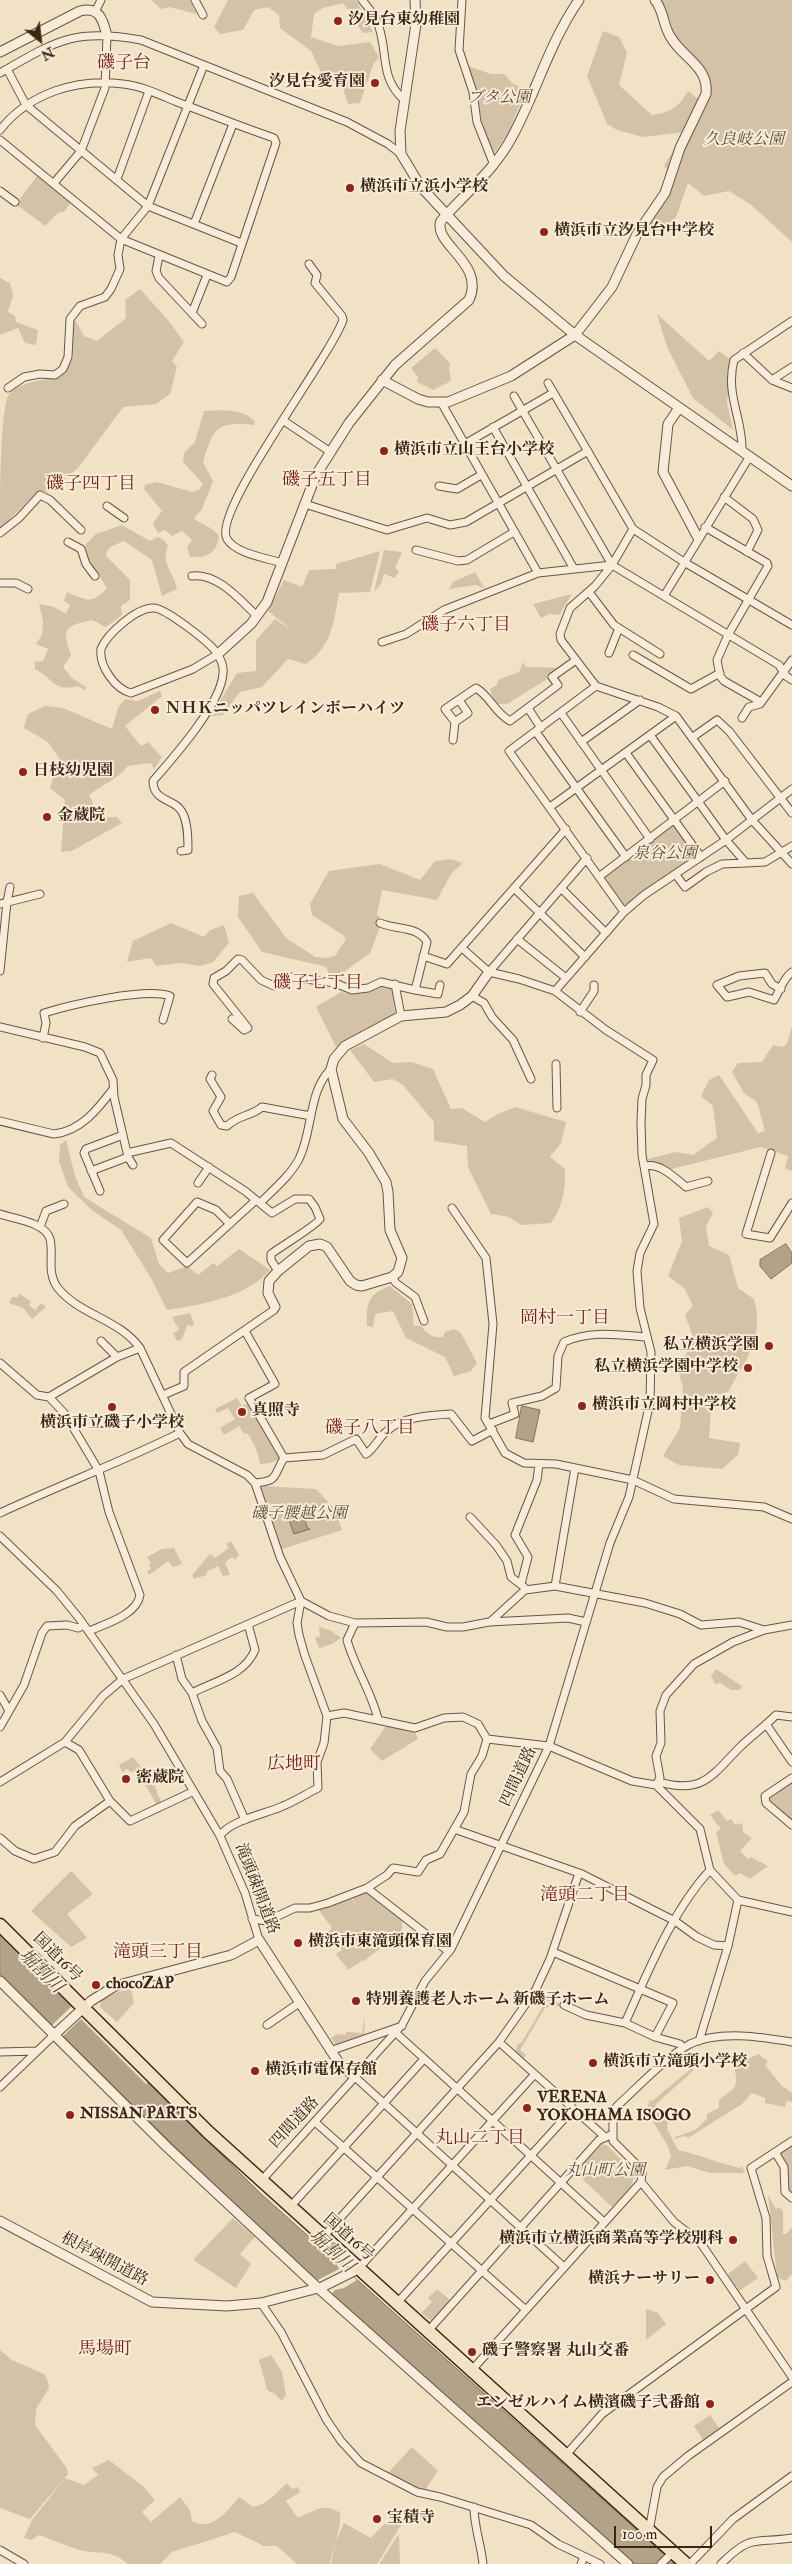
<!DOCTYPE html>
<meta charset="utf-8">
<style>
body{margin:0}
#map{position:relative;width:792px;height:2564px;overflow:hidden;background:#f2e2c5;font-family:"IM FELL Double Pica",serif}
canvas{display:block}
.north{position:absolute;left:15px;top:15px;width:50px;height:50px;-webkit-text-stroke:4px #f7ecd9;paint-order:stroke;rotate:151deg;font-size:14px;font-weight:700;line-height:20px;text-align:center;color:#3b2613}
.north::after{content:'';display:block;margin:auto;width:18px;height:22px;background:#3b2613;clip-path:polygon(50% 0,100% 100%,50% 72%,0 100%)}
.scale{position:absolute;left:614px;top:2526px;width:98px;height:22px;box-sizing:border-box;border:2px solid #3b2613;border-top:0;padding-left:6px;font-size:15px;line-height:18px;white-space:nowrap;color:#3b2613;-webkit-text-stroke:4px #f7ecd9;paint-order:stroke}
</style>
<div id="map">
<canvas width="792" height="2564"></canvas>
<div class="north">N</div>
<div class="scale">100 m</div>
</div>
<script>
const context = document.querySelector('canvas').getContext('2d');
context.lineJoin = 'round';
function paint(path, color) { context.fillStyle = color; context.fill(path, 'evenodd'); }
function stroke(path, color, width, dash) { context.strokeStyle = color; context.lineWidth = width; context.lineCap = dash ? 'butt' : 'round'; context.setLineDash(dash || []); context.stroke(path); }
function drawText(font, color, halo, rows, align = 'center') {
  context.font = font + ' "IM FELL Double Pica","Noto Serif JP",serif'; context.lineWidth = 4; context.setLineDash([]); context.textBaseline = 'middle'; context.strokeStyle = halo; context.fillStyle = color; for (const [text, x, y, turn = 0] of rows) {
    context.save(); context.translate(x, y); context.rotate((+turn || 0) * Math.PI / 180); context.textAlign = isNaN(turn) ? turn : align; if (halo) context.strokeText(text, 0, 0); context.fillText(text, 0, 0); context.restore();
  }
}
paint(new Path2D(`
 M151 0H190L197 14 169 7 161 9Z
 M228 0H356L373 32 363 33 343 3 323 8 314 14 311 37 338 46 370 42 379 57 373 65 360 103 348 104 342 85 324 78 311 51 280 28 279 15 268 7 254 10 243 30 220 34 214 27Z
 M659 0H792V242L750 204 729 191 704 196 688 183 676 217 658 234 644 233 668 196 674 178 664 166 684 132 643 137 617 130 607 124 587 76 603 31 619 37 627 53 619 85 652 115C670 113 679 107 688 91L706 105 711 97 709 77 675 36 669 18Z
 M468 66 491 74H504L512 83 526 90 508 133 495 152 492 151 481 119 476 86Z
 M38 175 71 202 64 212H59L45 226 16 204Z
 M0 278 10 283 13 295 8 312 15 316 16 322 38 330 36 345 25 343 18 328 0 335Z
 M140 289 168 320 184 342 172 361 177 367 170 394 156 404 123 407 78 468 49 492 38 491 0 529C0 500 0 416 8 396 17 382 46 380 61 376L73 358 72 335 75 320 84 336 97 341 126 318 125 300Z
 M657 314 709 361 719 351 731 360 727 403 733 430 693 398 667 347Z
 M435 348 450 363 449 369 451 381 433 390 417 382 418 377 411 368Z
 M204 411C220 410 244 408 255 422L254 425C217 421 213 428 203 462L213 481 202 509 194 518C202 525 213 527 219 536 217 553 207 558 190 557L187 547 192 540 182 531 172 536 165 530 158 533 153 523 162 511 144 489 145 485 157 482 192 492 199 490 203 484 183 462 184 453 195 442Z
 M122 525 150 541 158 537 164 540 168 546C160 563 174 572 177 589L162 596 152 560 124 541 110 547 106 553 107 557 130 580V600L121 606 122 615 106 627 92 620C64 626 62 629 71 655L63 667 72 678 86 687V691L78 686C53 692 54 679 35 669V662L43 661 48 649 36 644 42 635 43 621 39 604 54 607 66 614 70 605 64 601 67 592C86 600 92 605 107 588 97 571 89 566 85 545L96 534Z
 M384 550 402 552 395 568 399 571 395 578 384 574 381 584 374 592Z
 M380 551 370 592 339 593C334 621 332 646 306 664L288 659 262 687 240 692 223 715 211 716 237 673 256 671V640L275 619 293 631 268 611 284 580 302 587 309 570 336 569V564Z
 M475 572 485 589 476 585 449 589 453 582Z
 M572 594 559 615 549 614 541 618 533 604Z
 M523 662 526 667 565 668 507 704H495L490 689 497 685 498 680 519 672Z
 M160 691 162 696 125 726 141 746 148 742 162 757 154 769 151 763 128 766C118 779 102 785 89 795L100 818 117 817 122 823 72 851 61 852 65 800 50 788 59 758 48 742 24 728 28 714 45 706 63 708 112 729 118 708 125 699 137 701Z
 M675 824 696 855 695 859 629 904H623L605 878 606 875Z
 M451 859 463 863 451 874 437 900 382 890 377 914 382 921 370 953 337 977 328 974 327 967 262 952 238 917 239 896 253 893 286 938 315 957 327 958 335 956 346 939 343 935 312 915 310 904 329 871 380 864 420 880 435 861Z
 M171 923 204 937 210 930 224 925 229 943 213 962 200 966 180 963 156 966 151 958 127 962 133 941Z
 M382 986 391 987 392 990 395 1014 336 1047 316 1007 341 992C355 997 369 992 382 986Z
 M792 1026V1171L785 1169 788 1156 761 1147 671 1169 650 1163 648 1159 675 1152 693 1155 717 1138 713 1106 701 1096 709 1080 719 1075 758 1133 765 1131 757 1102 744 1093 732 1072 738 1063 762 1062 773 1045 782 1047 787 1044Z
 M364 1044 393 1063 411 1062 433 1069 451 1109 462 1108 485 1122 498 1114 515 1107 566 1122 561 1143 550 1157 565 1169C566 1188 562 1209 551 1223L521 1225 509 1217 491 1214 468 1167 467 1146 434 1141V1122L403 1085 393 1079 374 1082 350 1050Z
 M66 1140 75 1176 84 1197 151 1238 159 1264 168 1273 187 1266 198 1275 213 1263 217 1266 239 1249 270 1270C245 1298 203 1304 167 1310L151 1278 121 1230 93 1211 68 1187 59 1161 60 1145Z
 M708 1207 713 1213 706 1226 709 1246 729 1255 738 1288 754 1299C765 1337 745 1361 728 1392L712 1396 709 1438 740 1443 738 1455 722 1469 679 1465 663 1456 680 1428 683 1388 678 1369 694 1340 685 1315 693 1306 685 1289 668 1276 682 1241 679 1218Z
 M390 1286 412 1304 414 1326 421 1325C426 1334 433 1338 443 1337L445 1332 454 1329 461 1333 477 1363 471 1371 454 1376 445 1357 406 1338 393 1311 375 1314 373 1327 367 1326C366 1303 368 1294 390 1286Z
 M19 1293 31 1302 29 1305 35 1310 41 1303 46 1307 32 1319 23 1308 9 1303 12 1297H18Z
 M190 1313 194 1324 192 1327 188 1324 182 1339 177 1341 173 1333 179 1330 172 1317Z
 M237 1398 242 1406 249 1403 280 1459 270 1463 260 1464C257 1448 254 1444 247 1433L244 1434 239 1426 224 1435 220 1428 235 1419 228 1408 217 1413 215 1409Z
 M261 1486 316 1489 335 1509 342 1530 282 1549Z
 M231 1541 239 1555 235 1560 233 1557 225 1562 230 1575 223 1576 218 1566 206 1572 207 1575 193 1579V1574L210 1554 215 1558 229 1548 226 1544Z
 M174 1548 182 1564 173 1567 168 1561 149 1575 147 1571 151 1569 149 1565 151 1563 147 1557 162 1549Z
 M319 1627 330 1630 341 1638 332 1644 319 1648 315 1638 320 1636Z
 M716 1669 742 1686 740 1690H731L720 1683 715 1684 711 1676Z
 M386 1726 415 1732 418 1739 382 1761 370 1749Z
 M133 1757 154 1784 161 1802 156 1804 138 1771 130 1772 128 1769 122 1772 119 1765Z
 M792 1782V1819L770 1801 768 1796Z
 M718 1810 727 1821 731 1819 735 1825 742 1823 743 1832 752 1838 740 1851 748 1859 751 1857 768 1866 750 1879 740 1873 735 1876 724 1864 716 1832 721 1829 710 1815Z
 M71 1871 93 1894 67 1914 87 1938 71 1947 31 1911Z
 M368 1891 402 1919V1931L364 1961 363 1960 348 1970 336 1954 342 1950 328 1932 332 1928 318 1909 350 1897 361 1911 352 1898Z
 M131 1989 134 2003 117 2022 100 2007 101 2000 118 1992Z
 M548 1998 587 2017 586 2020 556 2005 545 2008 520 2050 526 2055 523 2059 515 2052 517 2045 522 2042Z
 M365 2015 364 2037 337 2047 331 2038 337 2034 345 2035 346 2032 362 2033Z
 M758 2054 768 2061 765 2065 781 2085 792 2093V2102L786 2101 785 2107 765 2103V2098L752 2093 742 2104 688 2138 686 2136 674 2139 675 2137 695 2130 707 2119V2114L719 2108V2100C736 2088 739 2087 734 2066Z
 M692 2068 694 2070 655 2105 663 2115 669 2111 667 2129 678 2150C700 2155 718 2163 740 2168L742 2166 745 2173H710L687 2166 665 2170 671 2156 667 2144 646 2111 650 2100 652 2101Z
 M602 2144 608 2146 635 2174 631 2186 612 2207 575 2172Z
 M792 2146V2195L786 2188 788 2170 781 2156 782 2152Z
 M768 2195 776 2209 780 2207 783 2211V2234H786L792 2227V2274L786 2281 777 2277Z
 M233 2218 255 2237 240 2254 251 2264 236 2288 193 2260Z
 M745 2261 758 2278 739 2291 728 2274Z
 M437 2289 450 2300 432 2321 421 2313 432 2302 428 2298Z
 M646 2309 658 2313 666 2324 646 2340Z
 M0 2350 12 2360 44 2374 48 2381 49 2388 36 2409 35 2425 66 2467 68 2474 30 2519 0 2508Z
 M271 2355 282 2372 286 2395 282 2401 275 2394 267 2390 259 2360Z
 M710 2415 719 2428 703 2440 694 2426Z
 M412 2447 438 2471 425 2490H417L386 2475Z
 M109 2460 144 2487 155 2500 142 2512 151 2522 180 2497 190 2510 192 2521C212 2533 228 2510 239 2497L253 2507C267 2505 276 2493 287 2483L292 2489 298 2487 300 2492 286 2501 298 2518C312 2512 325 2501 340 2513 342 2527 333 2548 330 2564H297L277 2546H264L235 2532 172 2552 160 2564H128C110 2548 96 2555 76 2549 64 2545 51 2539 39 2535L31 2540 24 2538 32 2520 65 2478 84 2485 98 2475 92 2468Z
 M393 2515 401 2525 377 2564H331L336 2541 344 2523 371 2538Z
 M399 2534 400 2564H379Z`), '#d3c2a7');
const water = new Path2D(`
 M786 1244 792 1253V1263L771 1279 760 1266V1260Z
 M522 1406 540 1410 533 1442 516 1438Z
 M300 1507 308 1529H310L294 1534 286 1512Z
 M0 1934 260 2193 675 2564H633L322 2287 167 2139 0 1974Z`);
paint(water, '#b4a288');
stroke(water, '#847059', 1);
paint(new Path2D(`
 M72 2006 148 2082 146 2084 81 2019 62 2037 51 2026Z
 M313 2239 357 2280 344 2288 335 2290 331 2295 316 2281 339 2269 337 2264 311 2241Z`), '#f2e2c5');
const minor = new Path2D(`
 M195 0 203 15
 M362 0C369 8 376 17 379 27 388 55 380 77 403 99
 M462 0 459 50 473 92 477 122 494 165
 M96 10 101 0
 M7 69 26 105 148 206 241 243
 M0 73C56 41 74 28 141 40L347 122 388 144 401 154
 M0 130C29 93 77 78 123 84 142 86 160 95 177 102 210 114 241 127 274 138L276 143 231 277 227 282 121 239 0 140
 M117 179 149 91
 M54 183 81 151 105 88 107 36
 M0 191 15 202
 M194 224 233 124
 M159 256 156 271 159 278 202 324
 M192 313 207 275
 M743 353 772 380 792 388
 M772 380 792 367
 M548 383 633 529 612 565 595 586 570 608 560 634 561 640 596 686 658 707 676 716 752 820 792 864
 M8 388 24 377 40 374 55 375 63 369 68 357 70 319 80 306 105 297 111 289 120 269 118 255 121 239 148 206 204 65
 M514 396 612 565
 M441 402 538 573
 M284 421 329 451
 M493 427 574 569
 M463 445 553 393
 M742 450C743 419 725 395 734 360L792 321
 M439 486 457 489 481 475
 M724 497 753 519 758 530 747 552
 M305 504 387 530 427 518 450 525 466 522 588 451
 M107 506 124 518
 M705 527 767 563 768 566 728 635 717 660 720 676 724 681 761 702
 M633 529 684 562 792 625
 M0 533 19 518 40 495 50 500 81 530
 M68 542 81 549 86 564 95 576
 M416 550 458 561 467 560 514 532
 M282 563C267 558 236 554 227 539 211 512 330 358 343 320L342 316 315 283 317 275 309 264
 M192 576C217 572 241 601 257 616
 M0 583H16L28 589
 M589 592 614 625 660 654
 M664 596 750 456
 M382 642 406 634 444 610 538 573 612 565 779 665 786 676 792 680
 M609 653 619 628
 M633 655 691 689 720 673
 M596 686 509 751 624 912
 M528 708 541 728
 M561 713 650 839
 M742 718 749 707 760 704 792 660
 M455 722 468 713 459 700
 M536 732 626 857
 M650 735 726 840 746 863 765 862 792 846
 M693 737 717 720 729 731 792 813
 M453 740 455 722 445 709 476 688C490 696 494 712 510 721L558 685 552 677 576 660
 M581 742 640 700
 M626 753 701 857
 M550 807 676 716
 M181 851 188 850C188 838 188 817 179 808 171 799 153 800 153 781 173 758 222 703 223 673 224 666 220 657 216 652 209 642 165 608 154 608 137 607 107 634 101 649 99 666 115 689 131 693L193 669 218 654
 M676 875 685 887 706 872 722 864 746 863
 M600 876 725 781
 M514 888 585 957
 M561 888 606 933
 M0 904 40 894
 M380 923C395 930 417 925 427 942L415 990 438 994 440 985
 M517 939 566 978
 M423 956 447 964 566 829
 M0 971 7 902 10 887
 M489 972 587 858
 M395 984 401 1016
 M781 989 772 984 765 973 739 976 717 985 727 997 749 992 774 1000C779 992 784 977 792 972
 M555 991 624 912 644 895 726 840 792 789
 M472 996 484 1003 492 1017 513 1040 531 1079
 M580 1012 594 991V985
 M232 1019 244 1030 248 1028 213 984 214 978 226 971 238 959 242 960 261 980 274 986 283 979 291 977 335 983 352 990 368 988 381 982 415 990
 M0 1027 85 1047 100 1053 113 1080 114 1097 128 1157 133 1165
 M43 1038 46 1023 44 1013C70 1005 146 987 170 996L163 1020
 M556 1064 557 1108
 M212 1075 210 1079 221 1097 213 1111 221 1125 227 1126C240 1114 250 1117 262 1107L311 1116
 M0 1121 54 1134C81 1131 98 1109 113 1089
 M127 1153 171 1143 245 1191 272 1213 295 1199H309L315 1207 320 1219C317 1225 280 1247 271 1254V1260L278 1271
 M771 1153 746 1234 770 1238 792 1203
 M645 1166C661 1163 675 1178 686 1187L708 1181
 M91 1171 128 1157
 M198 1183 209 1167
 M100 1191 84 1153 86 1149 123 1135
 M260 1203C273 1190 290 1176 299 1159 313 1131 308 1091 331 1069
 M452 1208 486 1258 493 1324 485 1418 505 1453 524 1463 556 1464 633 1480 674 1499 764 1507 792 1519
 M0 1214C14 1219 45 1222 50 1239 52 1247 51 1257 51 1265 51 1273 53 1281 57 1287 80 1316 118 1318 140 1348L180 1433 188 1444 247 1475 255 1483 280 1557 301 1601 297 1623 299 1635 305 1656 327 1716
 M230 1224 216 1210 197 1202 163 1240 187 1263 256 1200
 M40 1227 46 1211 64 1204
 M392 1277 396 1283 415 1297 424 1321
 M245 1331 275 1384 249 1398 284 1458C273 1476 279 1481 255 1483
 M101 1341 117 1357
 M0 1363 37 1395 49 1397 117 1357 140 1348
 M163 1395 184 1386V1372L274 1310 275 1307
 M49 1397 65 1414 99 1471 109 1512 140 1595C137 1615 105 1624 89 1631
 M489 1424 515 1414 512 1403 542 1396 556 1388 558 1356 564 1342C591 1330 619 1335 647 1337
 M284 1458 323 1455 356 1439 366 1454C375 1448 378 1438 387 1431 401 1417 431 1415 451 1414L472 1441 493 1430
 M0 1513C60 1485 121 1462 180 1433
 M470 1517 496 1545 507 1561 511 1577 524 1587
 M0 1536 57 1591 79 1618 154 1724 220 1836 245 1893 259 1940
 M521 1584 528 1557 515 1535 537 1480 539 1464
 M555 1586 575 1468
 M490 1622 525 1590 555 1586 645 1603 680 1614 701 1625 739 1622 764 1630 792 1625
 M355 1623 347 1640C354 1666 372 1693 378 1719
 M764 1630 733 1642 694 1664 666 1695 660 1711 661 1743 656 1756 660 1778 656 1785 700 1829 710 1870 738 1900 792 1912
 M176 1655 182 1679 192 1693 202 1721 217 1748 220 1771 227 1779 245 1820
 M192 1693C214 1681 244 1676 255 1650L248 1624
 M0 1695 8 1709
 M766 1724 792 1762
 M0 1727 24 1685 42 1633 47 1626 67 1625 78 1628 84 1625
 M65 1742 79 1750 110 1801 130 1821 192 1792
 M792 1778 765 1796 766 1803 792 1825
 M0 1782 65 1742 103 1696 123 1679 301 1601 329 1616 355 1623 426 1622 447 1627H463L489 1622 568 1618 586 1622
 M659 1782C702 1794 711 1777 738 1749 750 1737 764 1727 776 1715L792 1717
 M454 1829 582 1874 675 1921 697 1937 714 1945 728 1946
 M220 1836C230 1820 266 1814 283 1806 295 1801 306 1794 318 1788L317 1762 324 1743 327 1716 344 1713 415 1728 444 1718 463 1717 478 1724 487 1739 549 1746 632 1781 656 1785
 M0 1838 15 1851 34 1859 55 1852 75 1826 110 1801
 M367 1888 449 1952
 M252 1919 267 1921 295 1908H310L328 1903 367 1888 387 1875 393 1868 418 1872 426 1860 440 1854 464 1812 471 1774 482 1756 487 1739
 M553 1952 673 2003 655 2037
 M564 2005 586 2015 625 2023 655 2037 680 2044 683 2048
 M625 2023C648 1972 672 1911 710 1870
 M267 2025 299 2003
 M396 2033 604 2222
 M699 2041 728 1946 738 1900
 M499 2042 605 2137
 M330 2051 402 2026
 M0 2052 37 2051
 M355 2077 564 2267
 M0 2087 54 2035
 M315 2122 526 2310
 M775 2152 784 2167 785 2192 792 2198
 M261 2181 402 2025 425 1981 451 1949 549 1746 610 1543 629 1497 650 1402 651 1352 640 1308 637 1271 640 1253 654 1224 642 1155 641 1123 642 1099 646 1085V1075L653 1060 606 1030 555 991 519 979 489 972 462 948
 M641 2182 674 2222 700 2242 792 2377
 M290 2207 424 2059
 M323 2237 499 2042 535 1991 550 1959 579 1873
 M358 2269 534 2075
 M261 2303 281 2332 326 2419 341 2441 361 2463 417 2492 440 2497 531 2525 558 2544 600 2564
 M396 2304 573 2109
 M427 2332 599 2140 611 2135
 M471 2371 641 2182 642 2173 640 2168 613 2141V2113L617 2106C637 2088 667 2056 690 2044 719 2030 762 2037 792 2042
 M565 2456 602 2414 776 2287 767 2256 766 2218 751 2168 792 2141
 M474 2507C474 2527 481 2544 483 2564
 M649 2531 657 2487 663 2477 688 2456 792 2382
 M0 2550 24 2564
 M581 2564 584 2557
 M661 2564 673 2552
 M690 2564 733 2519 792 2476
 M721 2564C752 2533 754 2544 792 2538`);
const tertiary = new Path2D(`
 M415 0 416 24 400 131 401 154 421 187 504 276 575 335 792 486
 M0 52 80 11C99 6 103 19 107 36
 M382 380 418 399 428 402H448L511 376 575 335 612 287 637 234 665 193 680 148 706 94C709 66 682 58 670 36 663 25 664 11 655 0
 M679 408 668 424 663 472 698 538
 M218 654 251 624 267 602 316 475 349 423 395 365 469 300C486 263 432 244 441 221 465 193 494 171 512 137 537 91 548 45 579 0
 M275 1307 268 1293 269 1281 278 1271 309 1246 320 1244 327 1247 350 1281 356 1285 362 1286 392 1277 398 1272 402 1258 390 1230 388 1192 386 1182 369 1153 343 1119 331 1069 334 1059 345 1046 401 1016 446 1012 460 1005 472 996 489 972
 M0 1981 167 2147 318 2288 628 2564
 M54 2035 91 2001 115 1986 231 1955 259 1940 339 2063 355 2077
 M0 2221 152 2302 227 2306 261 2303 322 2287 358 2269`);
const trunk = new Path2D(`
 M0 1925 208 2132 686 2564`);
stroke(minor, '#695540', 9);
stroke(tertiary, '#695540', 11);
stroke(trunk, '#3b2613', 15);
stroke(minor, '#f7ecd9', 7);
stroke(tertiary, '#f7ecd9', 9);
stroke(trunk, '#f2e2c5', 12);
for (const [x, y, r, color] of [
 [338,21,5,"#8f2418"],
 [375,83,5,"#8f2418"],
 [350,188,5,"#8f2418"],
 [544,232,5,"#8f2418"],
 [384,451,5,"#8f2418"],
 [155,710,5,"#8f2418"],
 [23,772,5,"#8f2418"],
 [47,817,5,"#8f2418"],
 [769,1346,5,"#8f2418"],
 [748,1368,5,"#8f2418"],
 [582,1406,5,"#8f2418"],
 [112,1407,5,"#8f2418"],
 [242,1412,5,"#8f2418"],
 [126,1779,5,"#8f2418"],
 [298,1943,5,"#8f2418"],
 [96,1985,5,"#8f2418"],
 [356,2001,5,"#8f2418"],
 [593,2063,5,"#8f2418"],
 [255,2071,5,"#8f2418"],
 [527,2108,5,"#8f2418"],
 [70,2115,5,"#8f2418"],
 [733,2240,5,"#8f2418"],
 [710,2280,5,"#8f2418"],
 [472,2352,5,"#8f2418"],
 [710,2404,5,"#8f2418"],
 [377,2519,5,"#8f2418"]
]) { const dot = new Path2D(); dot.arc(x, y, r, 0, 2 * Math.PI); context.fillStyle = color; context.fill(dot); stroke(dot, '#f7ecd9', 2); }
drawText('bold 16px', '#3b2613', '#f7ecd9', [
 ["汐見台東幼稚園",348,21],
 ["汐見台愛育園",365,83,"right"],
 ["横浜市立浜小学校",360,188],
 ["横浜市立汐見台中学校",554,232],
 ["横浜市立山王台小学校",394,451],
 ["ＮＨＫニッパツレインボーハイツ",165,710],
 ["日枝幼児園",33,772],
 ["金蔵院",57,817],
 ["私立横浜学園",759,1346,"right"],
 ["私立横浜学園中学校",738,1368,"right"],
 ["横浜市立岡村中学校",592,1406],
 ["真照寺",252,1412],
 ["横浜市立磯子小学校",112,1424,"center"],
 ["密蔵院",136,1779],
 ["横浜市東滝頭保育園",308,1943],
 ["chocoZAP",106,1985],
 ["特別養護老人ホーム 新磯子ホーム",366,2001],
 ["横浜市立滝頭小学校",603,2063],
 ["横浜市電保存館",265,2071],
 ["VERENA",537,2099],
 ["YOKOHAMA ISOGO",537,2117],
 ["NISSAN PARTS",80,2115],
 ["横浜市立横浜商業高等学校別科",723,2240,"right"],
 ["横浜ナーサリー",700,2280,"right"],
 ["磯子警察署 丸山交番",482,2352],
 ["エンゼルハイム横濱磯子弐番館",700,2404,"right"],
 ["宝積寺",387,2519]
], 'left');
drawText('italic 16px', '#614d38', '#f7ecd9', [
 ["ブタ公園",499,99],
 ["久良岐公園",744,141],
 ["泉谷公園",665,855],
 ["磯子腰越公園",299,1515],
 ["丸山町公園",605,2172]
]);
drawText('16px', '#3b2613', '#f7ecd9', [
 ["四間道路",519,1777,-65],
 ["滝頭疎開道路",256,1889,69],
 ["国道16号",57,1958,45],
 ["四間道路",295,2123,-47],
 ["国道16号",348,2238,42],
 ["根岸疎開道路",104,2260,28]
]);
drawText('18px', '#7a1f14', '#f7ecd9', [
 ["磯子台",124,64],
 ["磯子五丁目",327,481],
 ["磯子四丁目",91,485],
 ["磯子六丁目",466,626],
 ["磯子七丁目",318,984],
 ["岡村一丁目",565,1319],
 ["磯子八丁目",370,1429],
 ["広地町",294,1765],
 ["滝頭二丁目",585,1896],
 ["滝頭三丁目",158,1953],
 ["丸山二丁目",480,2139],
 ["馬場町",105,2350]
]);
drawText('italic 18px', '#5f4b36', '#f7ecd9', [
 ["堀割川",40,1972,45],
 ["堀割川",331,2252,42]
]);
</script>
